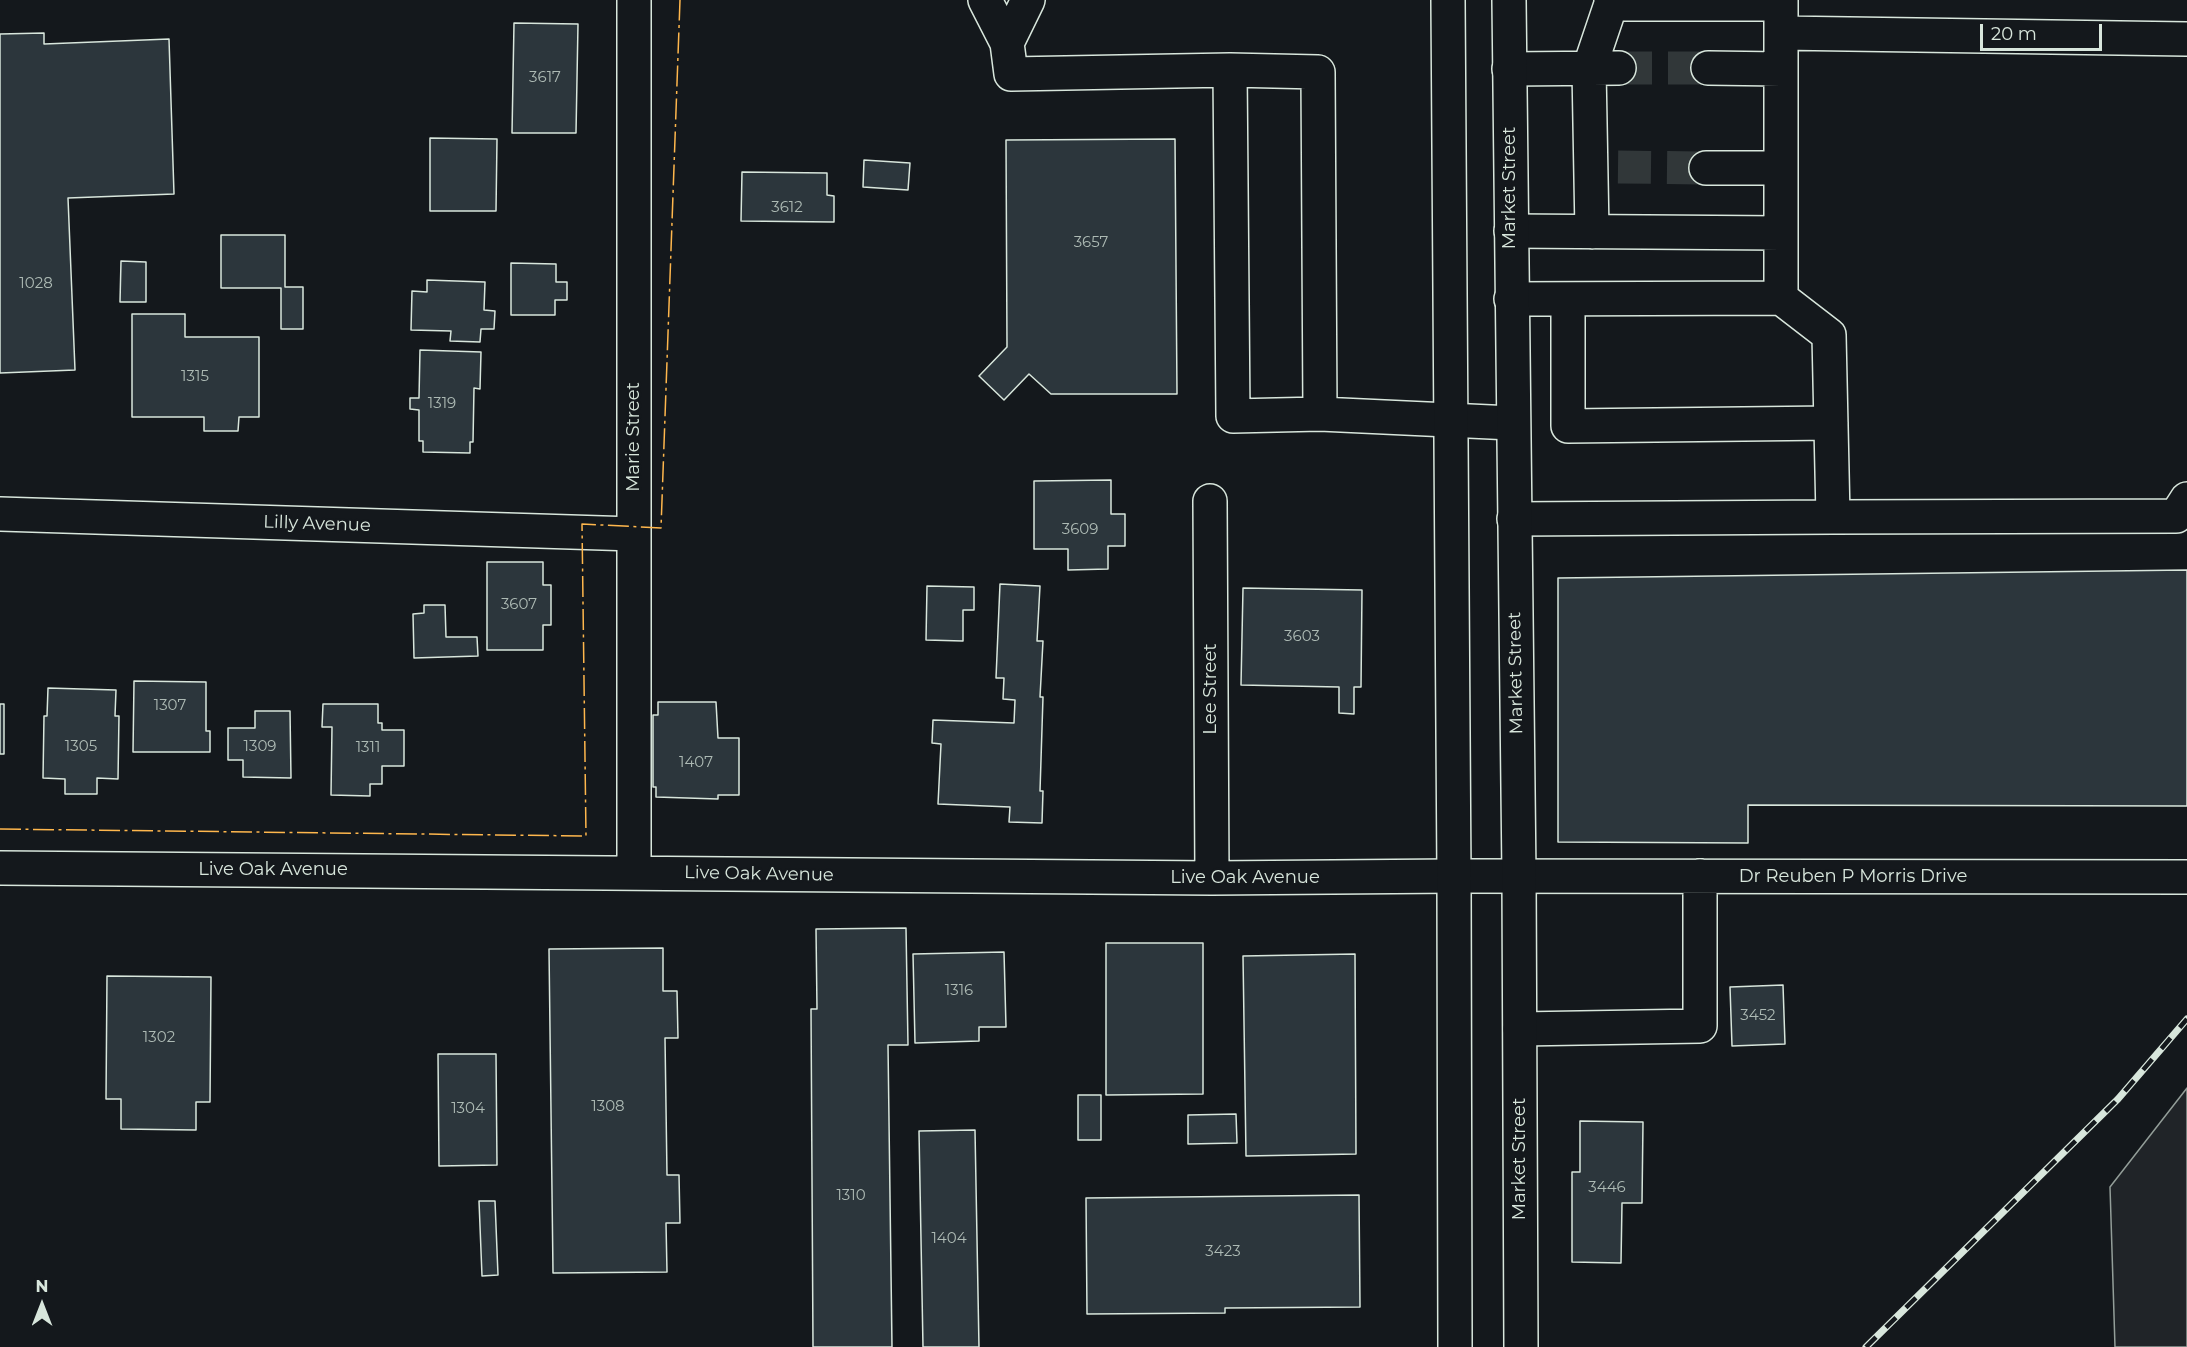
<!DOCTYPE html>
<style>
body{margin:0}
#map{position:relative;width:2187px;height:1347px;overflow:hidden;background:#14181c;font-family:Montserrat,sans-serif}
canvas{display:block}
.north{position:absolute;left:12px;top:1275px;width:60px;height:60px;-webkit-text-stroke:4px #14181c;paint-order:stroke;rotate:0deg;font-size:16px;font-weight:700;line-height:24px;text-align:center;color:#d8e6dc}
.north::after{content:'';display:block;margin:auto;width:21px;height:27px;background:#d8e6dc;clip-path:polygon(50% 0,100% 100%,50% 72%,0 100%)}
.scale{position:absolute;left:1980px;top:24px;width:122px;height:27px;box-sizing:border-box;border:3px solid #d8e6dc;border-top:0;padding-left:8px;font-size:18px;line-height:21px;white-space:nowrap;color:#d8e6dc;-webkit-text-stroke:4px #14181c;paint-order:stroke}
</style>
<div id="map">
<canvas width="2187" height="1347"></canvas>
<div class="north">N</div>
<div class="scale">20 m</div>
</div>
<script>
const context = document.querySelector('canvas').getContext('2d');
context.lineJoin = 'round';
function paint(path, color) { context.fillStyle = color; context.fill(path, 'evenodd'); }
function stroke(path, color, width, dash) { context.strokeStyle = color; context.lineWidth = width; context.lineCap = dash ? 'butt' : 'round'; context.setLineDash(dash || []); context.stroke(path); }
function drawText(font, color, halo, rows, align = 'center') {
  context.font = font + ' Montserrat,sans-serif'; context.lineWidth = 4.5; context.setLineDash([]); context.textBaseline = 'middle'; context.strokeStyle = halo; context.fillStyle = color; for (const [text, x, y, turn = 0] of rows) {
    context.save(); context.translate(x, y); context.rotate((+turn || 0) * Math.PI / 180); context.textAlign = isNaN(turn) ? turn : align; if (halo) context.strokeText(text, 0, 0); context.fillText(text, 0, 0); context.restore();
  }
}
const green = new Path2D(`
 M2187 1088V1347H2115L2110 1187Z`);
paint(green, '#202428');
stroke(green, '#939e99', 1.5);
const building = new Path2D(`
 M514 23 578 24 576 133H512Z
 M44 33V44L169 39 174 194 68 198 75 370 0 373V34Z
 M430 138 497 139 496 211H430Z
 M1175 139 1177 394H1051L1029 374 1004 400 979 376 1007 347 1006 140Z
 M864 160 910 163 908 190 863 187Z
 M742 172 827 173V195L834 196V222L741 221Z
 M221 235H285V287H303V329H281V288H221Z
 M121 261 146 262V302H120Z
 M511 263 556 264V282H567V300H555V315H511Z
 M427 280 485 282 484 310 495 311 494 329H481L480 342 450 341 451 331 411 330 412 291 427 292Z
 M132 314H185V337H259V417H239L238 431H204V417H132Z
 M420 350 481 352 480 389 474 388 473 442H470V453L423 452V441H419V410L410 409V398H419Z
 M1111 480V514H1125V546H1108V569L1068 570V549H1034V481Z
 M487 562H543V585H551V625H543V650H487Z
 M2187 570V806L1748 805V843L1558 842V578Z
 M1000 584 1040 586 1037 641H1043L1040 697H1043L1040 791H1043L1042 823 1009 822 1010 807 938 804 941 744 932 743 933 720 1014 723 1015 700 1003 699 1004 678H996Z
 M927 586 974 587V610H963V641L926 640Z
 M1243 588 1362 590 1361 687H1354V714L1339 713V687L1241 685Z
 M424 605H445L446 637H477L478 656 414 658 413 614 424 613Z
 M134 681 206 682V731H210V752H133Z
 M48 688 116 690 115 716H119L118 779 97 778V794H65V779L43 778 44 716H47Z
 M658 702H716L718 738H739V795H718V799L656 797V787H653V715H658Z
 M0 704H4V754H0Z
 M323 704H378V723H382V730H404V766H382V784H370V796L331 795 332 727H322Z
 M255 711H290L291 778 243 777V760H228V728H255Z
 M906 928 908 1045H888L892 1347H813L811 1009H817L816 929Z
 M1106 943H1203V1094L1106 1095Z
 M663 948V991H677L678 1038H665L667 1175H679L680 1223H666L667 1272 553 1273 549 949Z
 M1004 952 1006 1027H979V1041L915 1043 913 954Z
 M1355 954 1356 1154 1246 1156 1243 956Z
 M107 976 211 977 210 1102H196V1130L121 1129V1099H106Z
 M1783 985 1785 1044 1732 1046 1730 987Z
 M438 1054H496L497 1165 439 1166Z
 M1078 1095H1101V1140H1078Z
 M1236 1114 1237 1143 1188 1144V1115Z
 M1580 1121 1643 1122 1642 1203H1622L1621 1263 1572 1262V1172H1580Z
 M975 1130 979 1347H923L919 1131Z
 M1359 1195 1360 1307 1225 1308V1313L1087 1314 1086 1198Z
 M479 1201H495L498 1275 482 1276Z`);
paint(building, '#2c363c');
stroke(building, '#d8e6dc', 1.5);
stroke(new Path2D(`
 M1619 68H1708
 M1618 167 1706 168`), '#313739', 33, [33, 16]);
const minor = new Path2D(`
 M634 0V873
 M985 0 1007 43 1011 74 1230 70 1318 72 1320 414
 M1781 0V33L2187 39
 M1611 4H1781
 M1007 43 1028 0
 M1708 68 1781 69
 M1509 69 1619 68
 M1230 70 1233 416 1320 414 1512 423
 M1706 168H1780
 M1511 231 1781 233
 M1592 232 1589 69 1611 4V0
 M1511 299 1781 298V33
 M1568 299V426L1831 423
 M1210 501 1212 878
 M0 514 634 534
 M1833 517 2176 516 2187 499
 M1514 519 1833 517 1829 335 1781 298
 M0 868 1212 878 1454 876 2187 877
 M1520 1029 1700 1026V876`);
const major = new Path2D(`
 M1448 0 1454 876 1455 1347
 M1509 0 1519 876 1521 1347`);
stroke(minor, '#d8e6dc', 36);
stroke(major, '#d8e6dc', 36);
stroke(minor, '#14181c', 33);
stroke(major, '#14181c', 33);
const rail = new Path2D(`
 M1866 1347 2118 1099 2187 1019`);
stroke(rail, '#d8e6dc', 7);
stroke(rail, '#14181c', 4.5, [14]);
stroke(new Path2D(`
 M0 829 586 836 582 524 661 528 680 0`), '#ffb74d', 1.5, [21, 4.5, 3, 4.5]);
drawText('15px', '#adbab4', null, [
 ["3617",545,78],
 ["3612",787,208],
 ["3657",1091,243],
 ["1028",36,284],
 ["1315",195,377],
 ["1319",442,404],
 ["3609",1080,530],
 ["3607",519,605],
 ["3603",1302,637],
 ["1307",170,706],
 ["1305",81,747],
 ["1309",260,747],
 ["1311",368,748],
 ["1407",696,763],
 ["1316",959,991],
 ["3452",1758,1016],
 ["1302",159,1038],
 ["1308",608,1107],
 ["1304",468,1109],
 ["3446",1607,1188],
 ["1310",851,1196],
 ["1404",949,1239],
 ["3423",1223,1252]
]);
drawText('18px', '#d8e6dc', '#14181c', [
 ["Market Street",1510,188,-90],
 ["Marie Street",634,437,-90],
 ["Lilly Avenue",317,524,2],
 ["Market Street",1516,673,-91],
 ["Lee Street",1211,689,-90],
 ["Live Oak Avenue",273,870],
 ["Live Oak Avenue",759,874,1],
 ["Dr Reuben P Morris Drive",1853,877],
 ["Live Oak Avenue",1245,878],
 ["Market Street",1520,1159,-90]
]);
</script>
